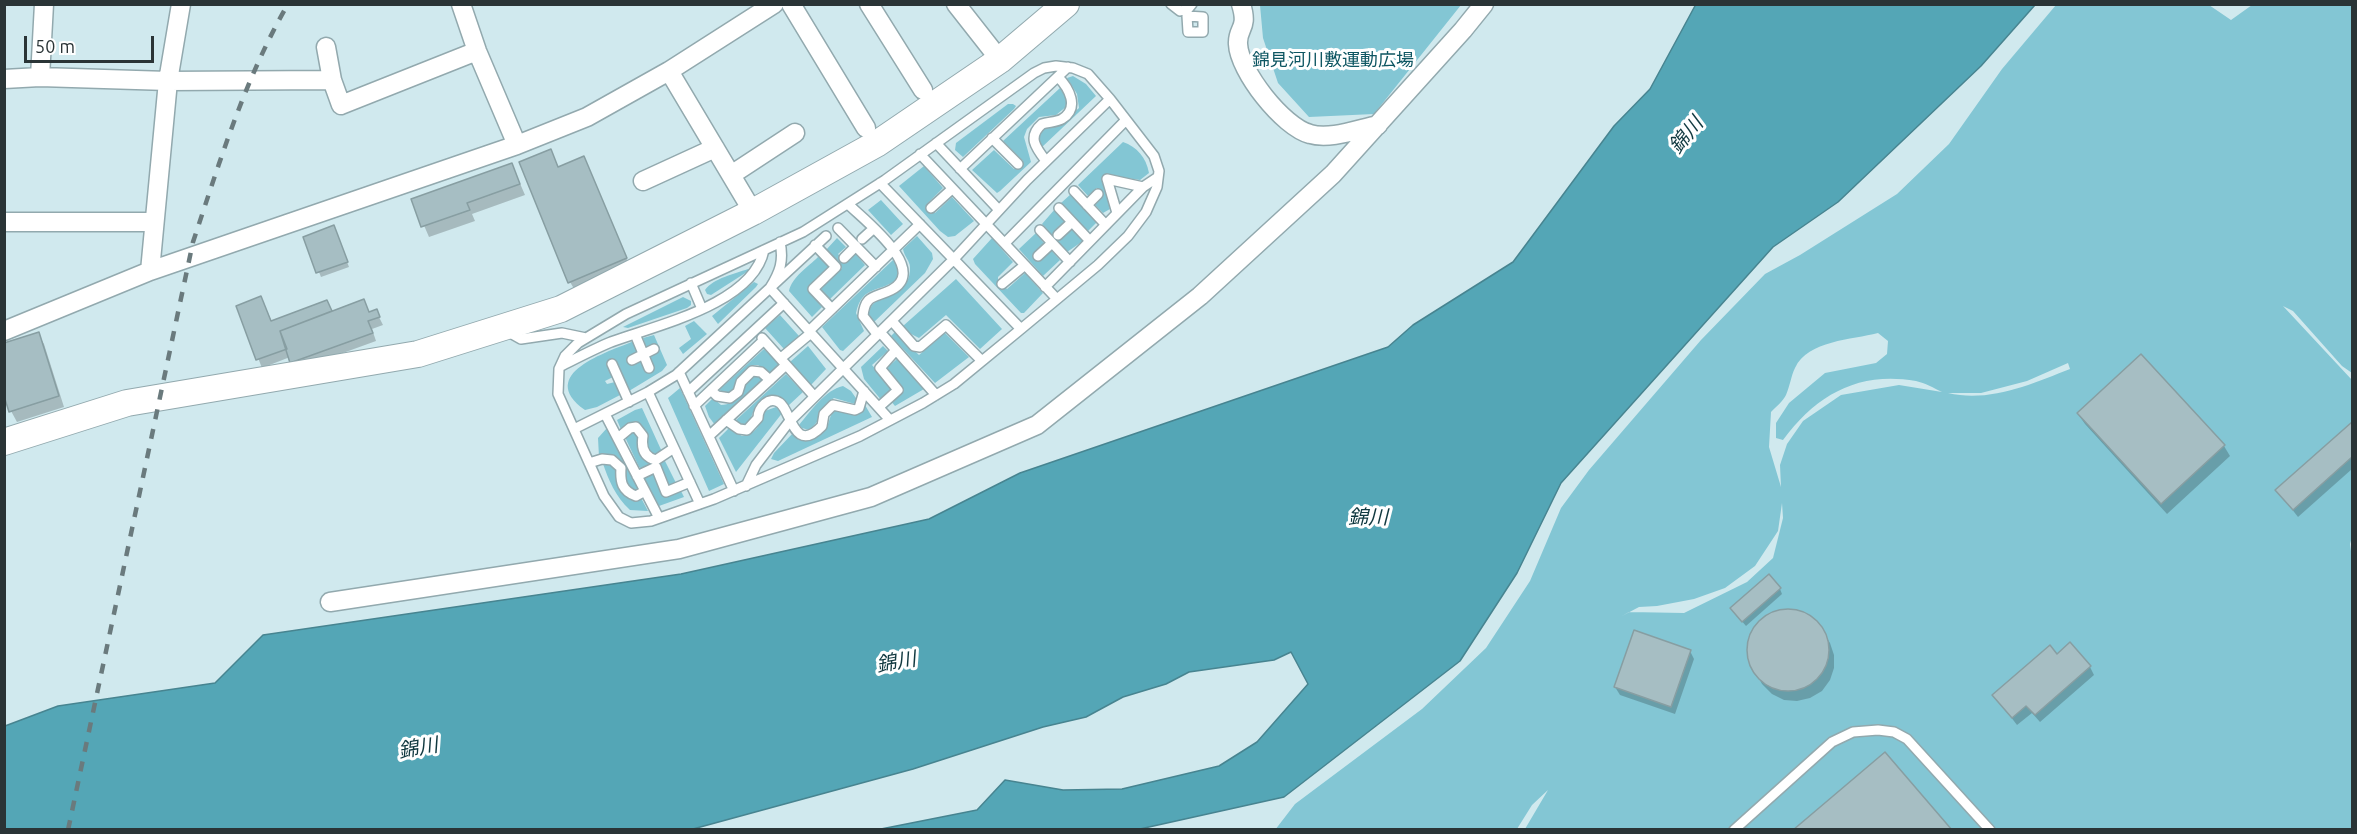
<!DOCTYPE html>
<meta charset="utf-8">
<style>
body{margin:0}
#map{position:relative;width:2357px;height:834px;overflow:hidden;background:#d0e9ee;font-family:Ubuntu,sans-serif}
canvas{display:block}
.frame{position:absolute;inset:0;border:6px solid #2a3436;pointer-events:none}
.scale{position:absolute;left:24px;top:36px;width:130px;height:27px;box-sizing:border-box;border:3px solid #2a3436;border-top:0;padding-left:8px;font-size:18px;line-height:21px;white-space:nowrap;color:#2a3436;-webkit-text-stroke:4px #fff;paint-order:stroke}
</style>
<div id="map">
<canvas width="2357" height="834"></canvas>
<div class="frame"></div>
<div class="scale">50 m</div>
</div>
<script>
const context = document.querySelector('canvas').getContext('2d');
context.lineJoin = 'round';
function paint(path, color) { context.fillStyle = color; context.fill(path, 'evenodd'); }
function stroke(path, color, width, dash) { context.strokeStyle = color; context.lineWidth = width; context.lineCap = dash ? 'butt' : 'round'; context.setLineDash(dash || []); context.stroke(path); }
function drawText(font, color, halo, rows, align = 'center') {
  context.font = font + ' Ubuntu,"Noto Sans JP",sans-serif'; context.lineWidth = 6; context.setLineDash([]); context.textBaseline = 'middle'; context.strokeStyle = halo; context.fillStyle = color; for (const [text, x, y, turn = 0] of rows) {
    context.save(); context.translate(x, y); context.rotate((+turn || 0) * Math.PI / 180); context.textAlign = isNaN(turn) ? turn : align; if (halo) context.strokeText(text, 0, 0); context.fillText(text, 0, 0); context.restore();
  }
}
paint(new Path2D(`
 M1260 5V4L1461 5 1374 114 1309 117 1278 83 1263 38Z
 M2056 5H2209L2231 20 2252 5H2352V373L2342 366 2293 311 2283 306 2352 380V537L2350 544 2351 551 2352 546V829H1525L1548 790 1532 805 1517 829 1275 830 1295 804 1422 709 1486 648 1530 581 1561 508 1589 470 1701 340 1765 274 1800 255 1897 194 1949 144 2002 69ZM1878 333 1888 341 1887 354 1876 363 1825 373 1789 403 1776 423V438L1783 440C1817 394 1859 371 1916 381 1925 383 1934 388 1942 392L1899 385 1841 395 1803 421 1787 444 1780 465 1781 487 1769 447 1771 412C1776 407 1783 401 1786 395 1790 386 1791 376 1795 368 1808 340 1852 340 1878 333ZM2068 363 2070 369C2032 384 1989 403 1948 393H1981L2027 381ZM1782 503 1783 518 1773 558 1747 582 1684 613 1629 612 1622 616 1639 607 1657 606 1694 599 1725 588 1755 566 1778 531Z
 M1073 76 1086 84 1096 96 1041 148 1038 133C1051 122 1067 121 1079 108L1077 94 1067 78Z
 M1060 88 1067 98V106L1056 115 1039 117 1027 129 1024 137 1031 162 1000 191 997 193 972 170 994 150 1014 169 1023 161 1003 141Z
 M1008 104H1013L1016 106 1014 109 963 157 955 150 956 143Z
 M1123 142C1137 147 1146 157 1149 173L1140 180 1105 175 1102 178 1110 209 1103 213 1095 205 1103 196 1097 188 1088 196 1078 185Z
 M924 166 943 188 927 204 935 213 952 197 974 221 955 236 948 237 940 231 899 186Z
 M1071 194 1097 222 1087 232 1061 203Z
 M881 200 903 224 891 235 868 210Z
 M1055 209 1065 221 1055 230 1061 239 1073 228 1083 241 1067 252 1042 224Z
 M1036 233 1044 243 1034 254 1040 260 1051 250 1060 260 1043 276 1019 249Z
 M917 236 932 253 933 259 925 273 873 323 869 315C870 290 911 301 910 267 910 261 904 256 903 249Z
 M837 238 846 247 838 254 845 261 855 253 865 265 830 299 821 289 842 268 826 250Z
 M992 238 1013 262 998 277V280L1007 289 1025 273 1043 293 1024 313H1021L975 264 973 259Z
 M818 257 821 258 830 268 808 290 822 307 812 317 789 291C792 277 808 267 818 257Z
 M893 260 898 266 897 279C881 293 862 284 856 313L864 331 843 351 840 350 822 327Z
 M748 269 750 270 711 295 707 294 705 290C714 278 734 274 748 269Z
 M956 279 1002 329 980 349 946 315 919 338 911 334 903 326Z
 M754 282 758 284 756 287 718 324 712 316Z
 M683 297 691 301V305L687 308 628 328 623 327Z
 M780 315 799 336 784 349 765 328Z
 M694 321 707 334 683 354 679 348 691 339 685 326Z
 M895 332 919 355 945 333 969 357 935 383 891 336Z
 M654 335 667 365 662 371 629 391 615 360 607 362 613 377 605 381 607 384 615 382 620 395 597 407 585 410C535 374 608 352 634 341L647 350 643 338Z
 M808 346 826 369 811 385 790 362Z
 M883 346 888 351 872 365 894 390 882 401 864 379 861 367Z
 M764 349 780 365 770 373 758 365H753L737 378 733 391 727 394 719 390Z
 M897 359 924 389 895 406 890 400 904 390 887 370 889 366Z
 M786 374 803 392 788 406 777 397 771 396 755 407 749 423 743 426 735 421Z
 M753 377H760L763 380 715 425 709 417 705 406 713 398 721 405C738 405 741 386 753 377Z
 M843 386 851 391 858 401 855 404 834 398C819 407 824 419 809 430L802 428 799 425C811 411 825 390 843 386Z
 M680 388 724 484 709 491 668 398Z
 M865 405 872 417 778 461 771 459 774 453 793 433C803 441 816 441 825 430 829 425 829 417 833 412L838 409C851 414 855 415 865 405Z
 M776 407 783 412 736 472 719 438 729 428 742 436C761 431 757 426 765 411Z
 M642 408 663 454 656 457 649 454 642 430 622 432 617 420 635 410Z
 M607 428 640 491 637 493 626 488 623 469 599 457 598 438Z
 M639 431 641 449 664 459 676 483 669 486 666 483 658 465 644 470 639 467 624 435 628 432Z
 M602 461 617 465 618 482 640 496 648 511 630 510C615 496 609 481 602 461Z
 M655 471 665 494 680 489 684 497 659 506 643 476Z`), '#83c6d4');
const water = new Path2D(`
 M1696 4 2035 5 1981 66 1838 202 1773 247 1561 483 1517 573 1460 661 1284 797 1140 829H881L977 810 1005 780 1063 790 1122 789 1219 766 1257 742 1308 684 1291 652 1274 660 1189 672 1166 684 1123 697 1086 717 1043 727 913 769 693 829H5V726L58 706 215 683 263 635 681 574 929 519 1020 473 1388 347 1413 325 1513 262 1614 126 1650 89Z`);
paint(water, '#54a6b6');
stroke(water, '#478490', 1.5);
paint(new Path2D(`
 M550 151 559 168 583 158 631 269 576 292 570 282Z
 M512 165 525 195 472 214 475 221 429 237 413 200Z
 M336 232 349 267 321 277 305 237Z
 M261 298 272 322 331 309 332 312 364 301 370 314 376 311 383 325 372 329 376 341 296 370 290 357 262 368 238 307Z
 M38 334 44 344 64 407 17 422 11 411Z
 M2078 414 2224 446 2230 456 2167 514 2085 424Z
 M2352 424V469L2298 517 2277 490Z
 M1780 589 1782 594 1746 626 1735 613Z
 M1781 610H1794L1806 614 1816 621 1830 643 1834 655V668L1830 680 1822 691 1810 698 1797 701 1784 700 1772 694 1762 684 1750 661 1749 647 1751 634 1759 623 1769 615Z
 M1690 651 1694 659 1675 714 1620 695 1615 687Z
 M2057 656 2090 667 2094 675 2040 722 2032 713 2017 725 1994 695Z`), '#0003');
const building = new Path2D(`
 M551 149 558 167 584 156 627 258 568 283 519 162Z
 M512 163 520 184 467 203 470 210 421 227 411 199Z
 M334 225 348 262 316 273 303 237Z
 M261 296 271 321 327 300 332 311 280 331 287 349 256 360 236 306Z
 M364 299 369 312 377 309 380 317 368 321 373 333 290 363 280 331Z
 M39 332 59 396 9 412 4 396V343Z
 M2141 354 2225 445 2161 504 2077 413Z
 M2352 422V457L2293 510 2275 490Z
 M1769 574 1781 588 1742 622 1730 608Z
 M1747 650a41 41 0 1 1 82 0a41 41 0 1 1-82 0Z
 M1634 630 1691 650 1671 707 1614 687Z
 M2070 642 2091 666 2035 715 2026 706 2012 718 1992 695 2050 645 2057 654Z
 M1885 752 1952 830H1793Z`);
paint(building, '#a6bec3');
stroke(building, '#879ea2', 1.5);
const lane = new Path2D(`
 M1171 4 1180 11 1188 9 1192 4
 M1187 16 1203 17V32H1188Z
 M1056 66 1073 68 1088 74 1110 99 1154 156 1159 171 1157 187 1146 212 1128 236 1098 265 1021 329 954 384 923 403 860 436 714 499 651 521 631 523 619 517 604 496 558 394 559 369 565 356 578 343 626 314 803 232 885 180 1034 73 1044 68Z
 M992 138 1018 164
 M936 143 999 210
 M920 154 1057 299
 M1046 161C1036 148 1027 137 1042 124 1048 122 1057 122 1062 119 1080 108 1069 88 1058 77
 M960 169 1068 67
 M880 183 1021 329
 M1074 191 1106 225
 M848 204C864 220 930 270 891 290 875 298 865 294 863 316L877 334
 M1087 205 1098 194
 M931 208 952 189
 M1059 208 1090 241
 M1117 213 1107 179 1143 187
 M838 228 876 267
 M1040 230 1070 262
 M1058 235 1072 222
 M862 239 873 229
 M780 242C784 261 780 272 770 288L890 420
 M1005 243 1126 120
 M815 245 836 267 813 289 832 309
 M1038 256 1052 243
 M844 258 856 246
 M691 283 702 309
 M1002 284 1025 265
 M1045 287 1143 187 1158 177
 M892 321 914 346 920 347 946 325 982 361
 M505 330 521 339 562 333 586 338
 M809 331 920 224
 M880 332 896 350
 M635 334 649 368
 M762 338 814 396
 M781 358 811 333
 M632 360 654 349
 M612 364 629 402
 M561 366C577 358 594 349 611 342 657 325 753 304 764 250
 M679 372 734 491
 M711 390 717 396 730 398 738 392 741 382 752 371 761 372 770 380
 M648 392 700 504
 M688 392 784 303
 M694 406 764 340
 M879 407 898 390 880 368 896 350 936 395
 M605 414 659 518
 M726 420 739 429 747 430 758 418C758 408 769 395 780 403 791 411 794 455 822 426L824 414 833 405 855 410 859 408 864 391
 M574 429 648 392 676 375 826 236
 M709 436 786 365
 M618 438 630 428 636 427 643 436C641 448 644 457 656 460L674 448
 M589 463 602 459 612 460 621 468C620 482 622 491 636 496L645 491
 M637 476 656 467 666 492 690 482
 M746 486 756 465 789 422 954 259 1027 180 1110 99
 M1734 830 1832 742 1853 732 1878 730 1894 732 1907 739 1990 830`);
const street = new Path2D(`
 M461 4 477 51 517 145
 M791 4 866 128
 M869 4 923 90
 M956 4 1000 60
 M1241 4C1249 30 1237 27 1238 44 1239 71 1283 127 1310 134 1330 140 1358 129 1378 125
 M326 47 332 80 341 105 477 51
 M669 71 753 212
 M40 77 44 4
 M4 79 40 77 168 81 332 80
 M731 175 795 133
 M643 181 715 148
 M4 222H154
 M150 271 168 81 181 4
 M4 331 150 271 517 145 587 117 669 71 774 4
 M330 602 679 549 871 497 1037 425 1200 296 1333 174 1463 30 1484 4`);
const secondary = new Path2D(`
 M4 442 127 403 418 354 561 309 753 212 878 143 1000 60 1066 4`);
stroke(lane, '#92a9ae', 12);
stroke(street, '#92a9ae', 21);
stroke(secondary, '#92a9ae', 28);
stroke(lane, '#fff', 9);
stroke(street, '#fff', 18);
stroke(secondary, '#fff', 26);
stroke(new Path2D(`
 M68 830 193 242C220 161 245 78 288 4`), '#6a7a7d', 4.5, [10, 10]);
drawText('18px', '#0e5662', '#fff', [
 ["錦見河川敷運動広場",1333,60]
]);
drawText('italic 20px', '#113940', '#fff', [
 ["錦川",1686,135,-51],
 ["錦川",1368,517],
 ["錦川",896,662,-10],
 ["錦川",418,748,-10]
]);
</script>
